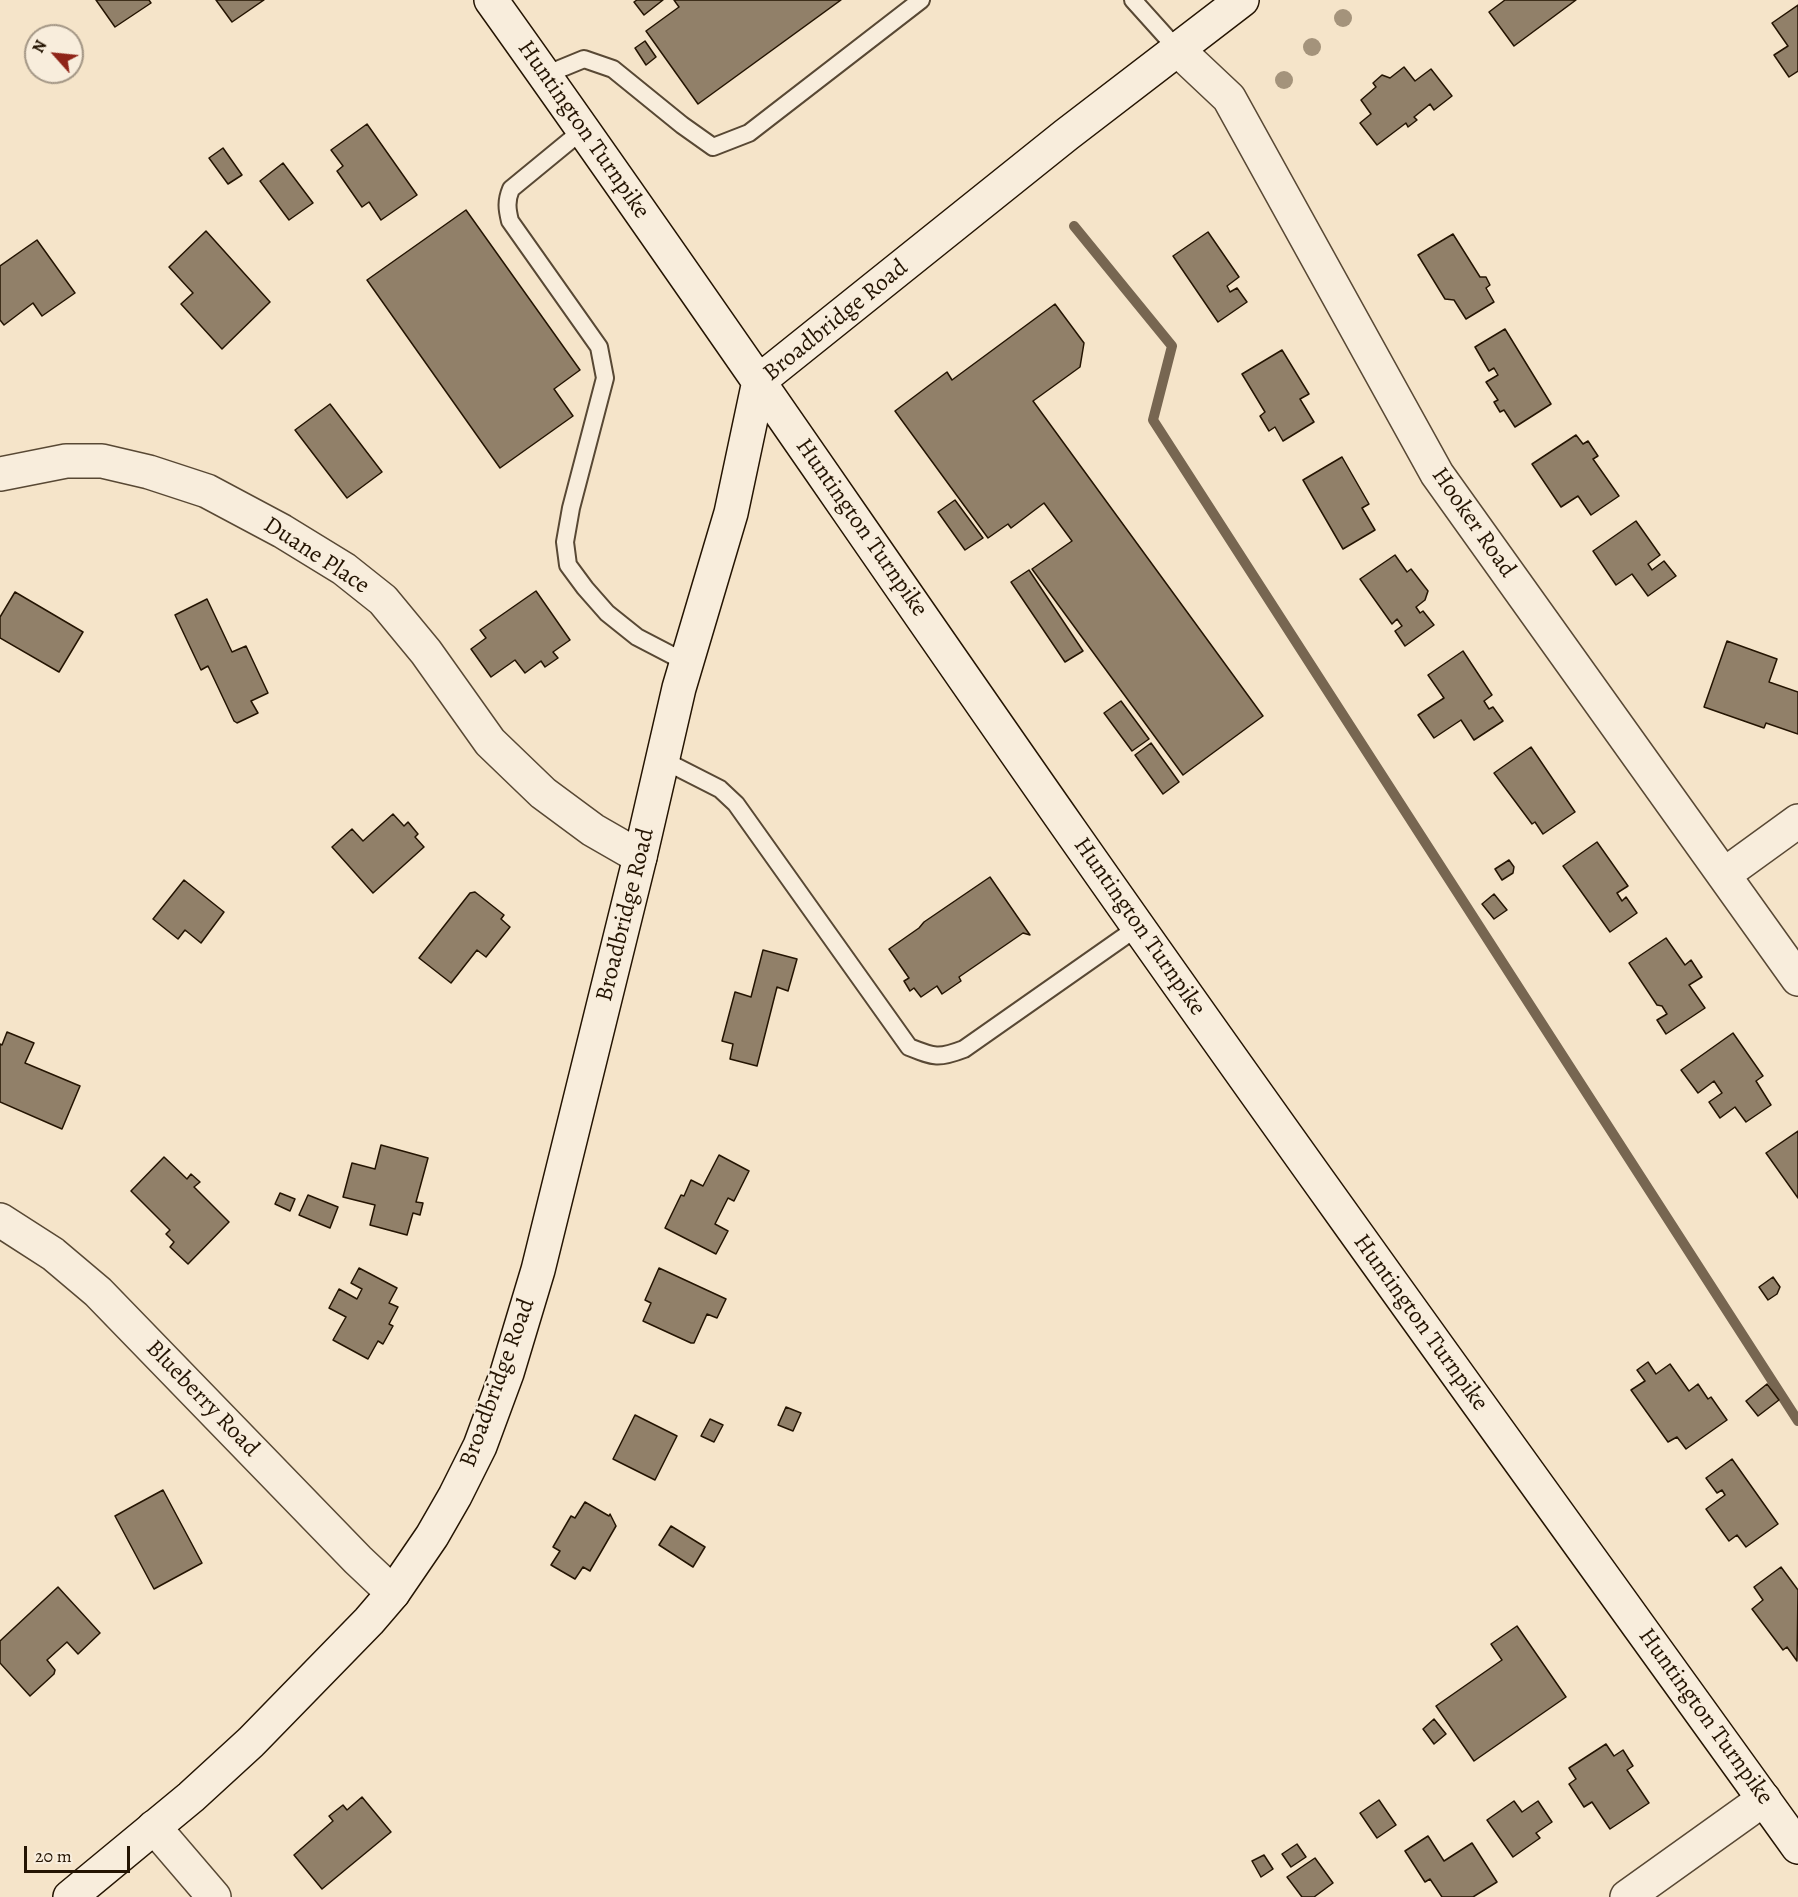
<!DOCTYPE html>
<style>
body{margin:0}
#map{position:relative;width:1798px;height:1897px;overflow:hidden;background:#f5e4c9;font-family:Alegreya,serif}
canvas{display:block}
.north{position:absolute;left:24px;top:24px;width:60px;height:60px;box-sizing:border-box;background:#f8eddc;border:2px solid #a39685;border-radius:50%;rotate:297deg;font-size:16px;font-weight:700;line-height:24px;text-align:center;color:#241402}
.north::after{content:'';display:block;margin:auto;width:21px;height:27px;background:#8f2418;clip-path:polygon(50% 0,100% 100%,50% 72%,0 100%)}
.scale{position:absolute;left:24px;top:1846px;width:106px;height:27px;box-sizing:border-box;border:3px solid #241402;border-top:0;padding-left:8px;font-size:18px;line-height:21px;white-space:nowrap;color:#241402;-webkit-text-stroke:4px #f8eddc;paint-order:stroke}
</style>
<div id="map">
<canvas width="1798" height="1897"></canvas>
<div class="north">N</div>
<div class="scale">20 m</div>
</div>
<script>
const context = document.querySelector('canvas').getContext('2d');
context.lineJoin = 'round';
function stroke(path, color, width, dash) { context.strokeStyle = color; context.lineWidth = width; context.lineCap = dash ? 'butt' : 'round'; context.setLineDash(dash || []); context.stroke(path); }
function paint(path, color) { context.fillStyle = color; context.fill(path, 'evenodd'); }
function drawText(font, color, halo, rows, align = 'center') {
  context.font = font + ' Alegreya,serif'; context.lineWidth = 4.5; context.setLineDash([]); context.textBaseline = 'middle'; context.strokeStyle = halo; context.fillStyle = color; for (const [text, x, y, turn = 0] of rows) {
    context.save(); context.translate(x, y); context.rotate((+turn || 0) * Math.PI / 180); context.textAlign = isNaN(turn) ? turn : align; if (halo) context.strokeText(text, 0, 0); context.fillText(text, 0, 0); context.restore();
  }
}
stroke(new Path2D(`
 M1074 226 1172 346 1153 420 1798 1421`), '#776651', 10);
const building = new Path2D(`
 M96 0H149L151 3 115 27Z
 M216 0H264L232 22Z
 M637 0H663L644 15 634 2Z
 M674 0H841L698 104 646 31 679 7Z
 M1505 0H1576L1514 46 1489 12Z
 M1798 5V71L1789 77 1774 55 1788 46 1772 23Z
 M645 41 656 57 646 65 635 48Z
 M1404 67 1415 81 1431 69 1452 96 1434 110 1430 104 1414 117 1417 120 1408 127 1406 123 1377 145 1360 123 1371 114 1361 100 1376 87 1373 83 1382 75 1390 78Z
 M367 124 417 195 381 220 369 202 362 207 337 171 343 166 331 150Z
 M223 148 242 175 228 184 209 158Z
 M283 163 313 203 289 220 260 181Z
 M466 210 580 370 554 389 573 416 500 468 367 280Z
 M206 231 270 302 222 349 181 304 193 293 169 267Z
 M1208 232 1239 277 1227 286 1230 292 1237 288 1247 302 1218 322 1173 256Z
 M1453 234 1480 277H1486L1490 285 1486 288 1494 302 1466 319 1454 300 1445 299 1418 255Z
 M37 240 75 293 42 316 33 303 4 325 0 320V266Z
 M1055 304 1084 343 1080 367 1033 401 1263 716 1183 775 1032 569 1072 541 1044 503 1011 528 1008 524 988 538 895 411 947 372 952 380Z
 M1505 329 1551 404 1515 427 1504 410 1500 412 1494 402 1498 400 1486 382 1498 375 1494 368 1489 371 1475 347Z
 M1282 350 1309 394 1300 399 1314 422 1283 441 1275 427 1269 431 1260 416 1265 412 1242 374Z
 M330 404 382 472 347 498 295 430Z
 M1576 435 1583 444 1588 441 1598 456 1593 459 1619 496 1591 515 1578 496 1561 507 1532 464Z
 M1342 457 1369 504 1362 508 1375 530 1343 549 1303 480Z
 M955 500 983 538 965 550 938 512Z
 M1636 521 1660 555 1648 564 1652 570 1664 561 1676 576 1648 596 1632 574 1616 585 1593 551Z
 M1395 555 1407 572 1411 569 1428 591 1425 600 1416 607 1420 613 1423 611 1434 625 1405 646 1395 631 1402 626 1397 619 1392 624 1360 579Z
 M1029 570 1083 651 1065 662 1011 582Z
 M536 591 570 640 553 652 558 658 545 667 541 661 525 673 515 660 491 677 471 649 486 638 480 630Z
 M15 592 83 632 59 672 0 638V617Z
 M207 599 232 652 246 646 268 693 251 701 258 713 237 723 234 721 208 666 201 670 175 615Z
 M1727 641 1777 659 1769 682 1798 692V734L1766 723 1764 728 1704 707Z
 M1463 651 1492 695 1484 701 1489 709 1493 707 1503 721 1474 740 1461 720 1434 738 1418 715 1444 698 1428 675Z
 M1121 701 1149 739 1132 751 1104 713Z
 M1151 743 1179 782 1163 794 1135 755Z
 M1531 747 1575 812 1543 834 1535 822 1532 824 1494 773Z
 M393 814 404 826 408 822 418 834 415 837 424 847 373 893 332 847 352 829 363 841Z
 M1597 842 1628 886 1617 893 1622 901 1626 897 1637 913 1610 932 1563 866Z
 M1509 860 1514 867 1513 873 1502 880 1495 869Z
 M990 877 1030 935 1023 933 959 977 961 981 942 994 937 986 921 997 914 988 910 991 904 981 909 978 889 949 919 928 924 922Z
 M184 880 224 912 201 943 185 930 178 939 153 919Z
 M475 892 504 915 501 919 510 927 486 957 477 950 451 983 419 958 470 893Z
 M1494 894 1507 910 1494 919 1482 904Z
 M1666 938 1685 965 1691 960 1702 977 1689 985 1705 1008 1666 1034 1657 1020 1667 1014 1662 1006 1657 1005 1629 963Z
 M763 950 797 959 788 991 777 987 757 1066 730 1059 733 1044 722 1041 735 992 751 997Z
 M7 1032 34 1043 25 1063 80 1086 62 1129 0 1102V1044L2 1045Z
 M1733 1033 1763 1076 1756 1081 1771 1105 1746 1122 1735 1107 1720 1118 1709 1102 1722 1093 1714 1081 1698 1093 1681 1070Z
 M1798 1131V1198L1766 1153Z
 M381 1145 428 1158 416 1202 423 1203 420 1215 413 1213 407 1235 370 1225 375 1205 343 1197 352 1163 375 1169Z
 M719 1155 749 1171 734 1201 728 1198 715 1224 728 1231 716 1254 665 1228 681 1195 684 1196 691 1180 703 1186Z
 M164 1157 187 1179 191 1174 200 1182 194 1187 229 1222 188 1264 170 1247 174 1242 166 1234 170 1230 131 1191Z
 M280 1193 295 1199 290 1211 275 1204Z
 M308 1195 338 1207 330 1228 299 1215Z
 M359 1268 397 1288 389 1303 398 1307 389 1324 393 1326 383 1344 378 1341 368 1359 333 1340 346 1317 329 1308 339 1289 357 1299 362 1289 351 1283Z
 M659 1268 726 1299 717 1318 707 1314 694 1343H691L643 1321 651 1303 645 1300Z
 M1773 1277 1780 1287 1777 1294 1768 1300 1759 1287Z
 M1648 1362 1656 1374 1670 1364 1689 1391 1698 1384 1708 1399 1711 1397 1727 1420 1686 1449 1677 1437 1668 1442 1631 1390 1645 1381 1637 1370Z
 M1767 1384 1779 1400 1758 1416 1746 1401Z
 M786 1407 801 1413 793 1431 778 1425Z
 M635 1415 677 1436 655 1480 613 1459Z
 M710 1419 723 1425 714 1442 701 1436Z
 M1732 1459 1778 1524 1746 1547 1737 1535 1729 1541 1706 1509 1725 1495 1722 1490 1717 1493 1706 1478Z
 M163 1490 202 1563 154 1589 115 1516Z
 M585 1502 609 1516 610 1514 616 1526 590 1571 583 1567 575 1579 551 1565 560 1551 553 1547 571 1516 575 1518Z
 M671 1526 705 1547 693 1567 659 1545Z
 M1781 1567 1798 1590 1797 1661 1787 1647 1783 1650 1752 1609 1763 1600 1754 1587Z
 M58 1587 100 1633 78 1654 67 1642 47 1660 55 1670 54 1674 30 1696 0 1663V1641Z
 M1517 1626 1566 1697 1474 1761 1436 1706 1502 1660 1491 1644Z
 M1434 1719 1446 1734 1434 1744 1423 1729Z
 M1606 1744 1614 1756 1623 1750 1633 1766 1627 1770 1649 1803 1610 1829 1592 1802 1584 1807 1569 1784 1576 1779 1569 1768Z
 M362 1797 391 1832 322 1889 294 1855 333 1821 329 1816 343 1805 347 1810Z
 M1379 1800 1396 1825 1377 1838 1360 1813Z
 M1514 1801 1522 1812 1538 1801 1552 1822 1536 1833 1540 1838 1513 1857 1487 1820Z
 M1428 1836 1444 1861 1472 1843 1497 1882 1473 1897H1442L1430 1879 1425 1882 1405 1851Z
 M1297 1844 1306 1857 1291 1867 1282 1854Z
 M1264 1855 1273 1869 1261 1877 1252 1861Z
 M1315 1858 1333 1883 1314 1897H1302L1287 1877Z`);
paint(building, '#918069');
stroke(building, '#241402', 1.5);
const lane = new Path2D(`
 M1133 0 1178 50
 M545 75 584 59 613 69 682 125 713 147 749 133 921 0
 M584 129 511 189C506 201 507 209 510 221L599 347 605 378 571 508 565 542 568 565 585 588 607 613 637 637 687 663
 M663 760 720 789 736 804 909 1047C934 1057 938 1059 964 1049L1138 927`);
const street = new Path2D(`
 M1178 50 1229 98 1437 474 1798 979
 M0 474 66 461H102L149 472 207 491 282 531 344 569 383 600 426 652 490 742 543 793 593 830 640 857
 M1725 874 1798 821
 M0 1220 53 1254 98 1292 358 1560 393 1593
 M154 1827 214 1897
 M1627 1897 1764 1799`);
const secondary = new Path2D(`
 M491 0C687 274 876 553 1070 830 1309 1171 1554 1508 1798 1847
 M70 1897 191 1797 251 1742 369 1621 393 1593 432 1536 455 1496 480 1446 507 1373 538 1270 640 857 679 688 731 513 759 381 1066 135 1242 0`);
stroke(lane, '#584834', 20);
stroke(street, '#584834', 36);
stroke(secondary, '#241402', 36);
stroke(lane, '#f8eddc', 16);
stroke(street, '#f8eddc', 33);
stroke(secondary, '#f8eddc', 33);
context.fillStyle = '#a4937b';
for (const [x, y] of [
 [1343,18],
 [1312,47],
 [1284,80]
]) { context.beginPath(); context.arc(x, y, 9, 0, 2 * Math.PI); context.fill(); }
drawText('24px', '#241402', '#f8eddc', [
 ["Huntington Turnpike",583,130,55],
 ["Broadbridge Road",836,321,-39],
 ["Hooker Road",1473,523,55],
 ["Huntington Turnpike",861,528,55],
 ["Duane Place",316,556,33],
 ["Broadbridge Road",626,915,-76],
 ["Huntington Turnpike",1139,927,55],
 ["Huntington Turnpike",1420,1323,54],
 ["Broadbridge Road",498,1383,-70],
 ["Blueberry Road",202,1399,46],
 ["Huntington Turnpike",1705,1717,54]
]);
</script>
